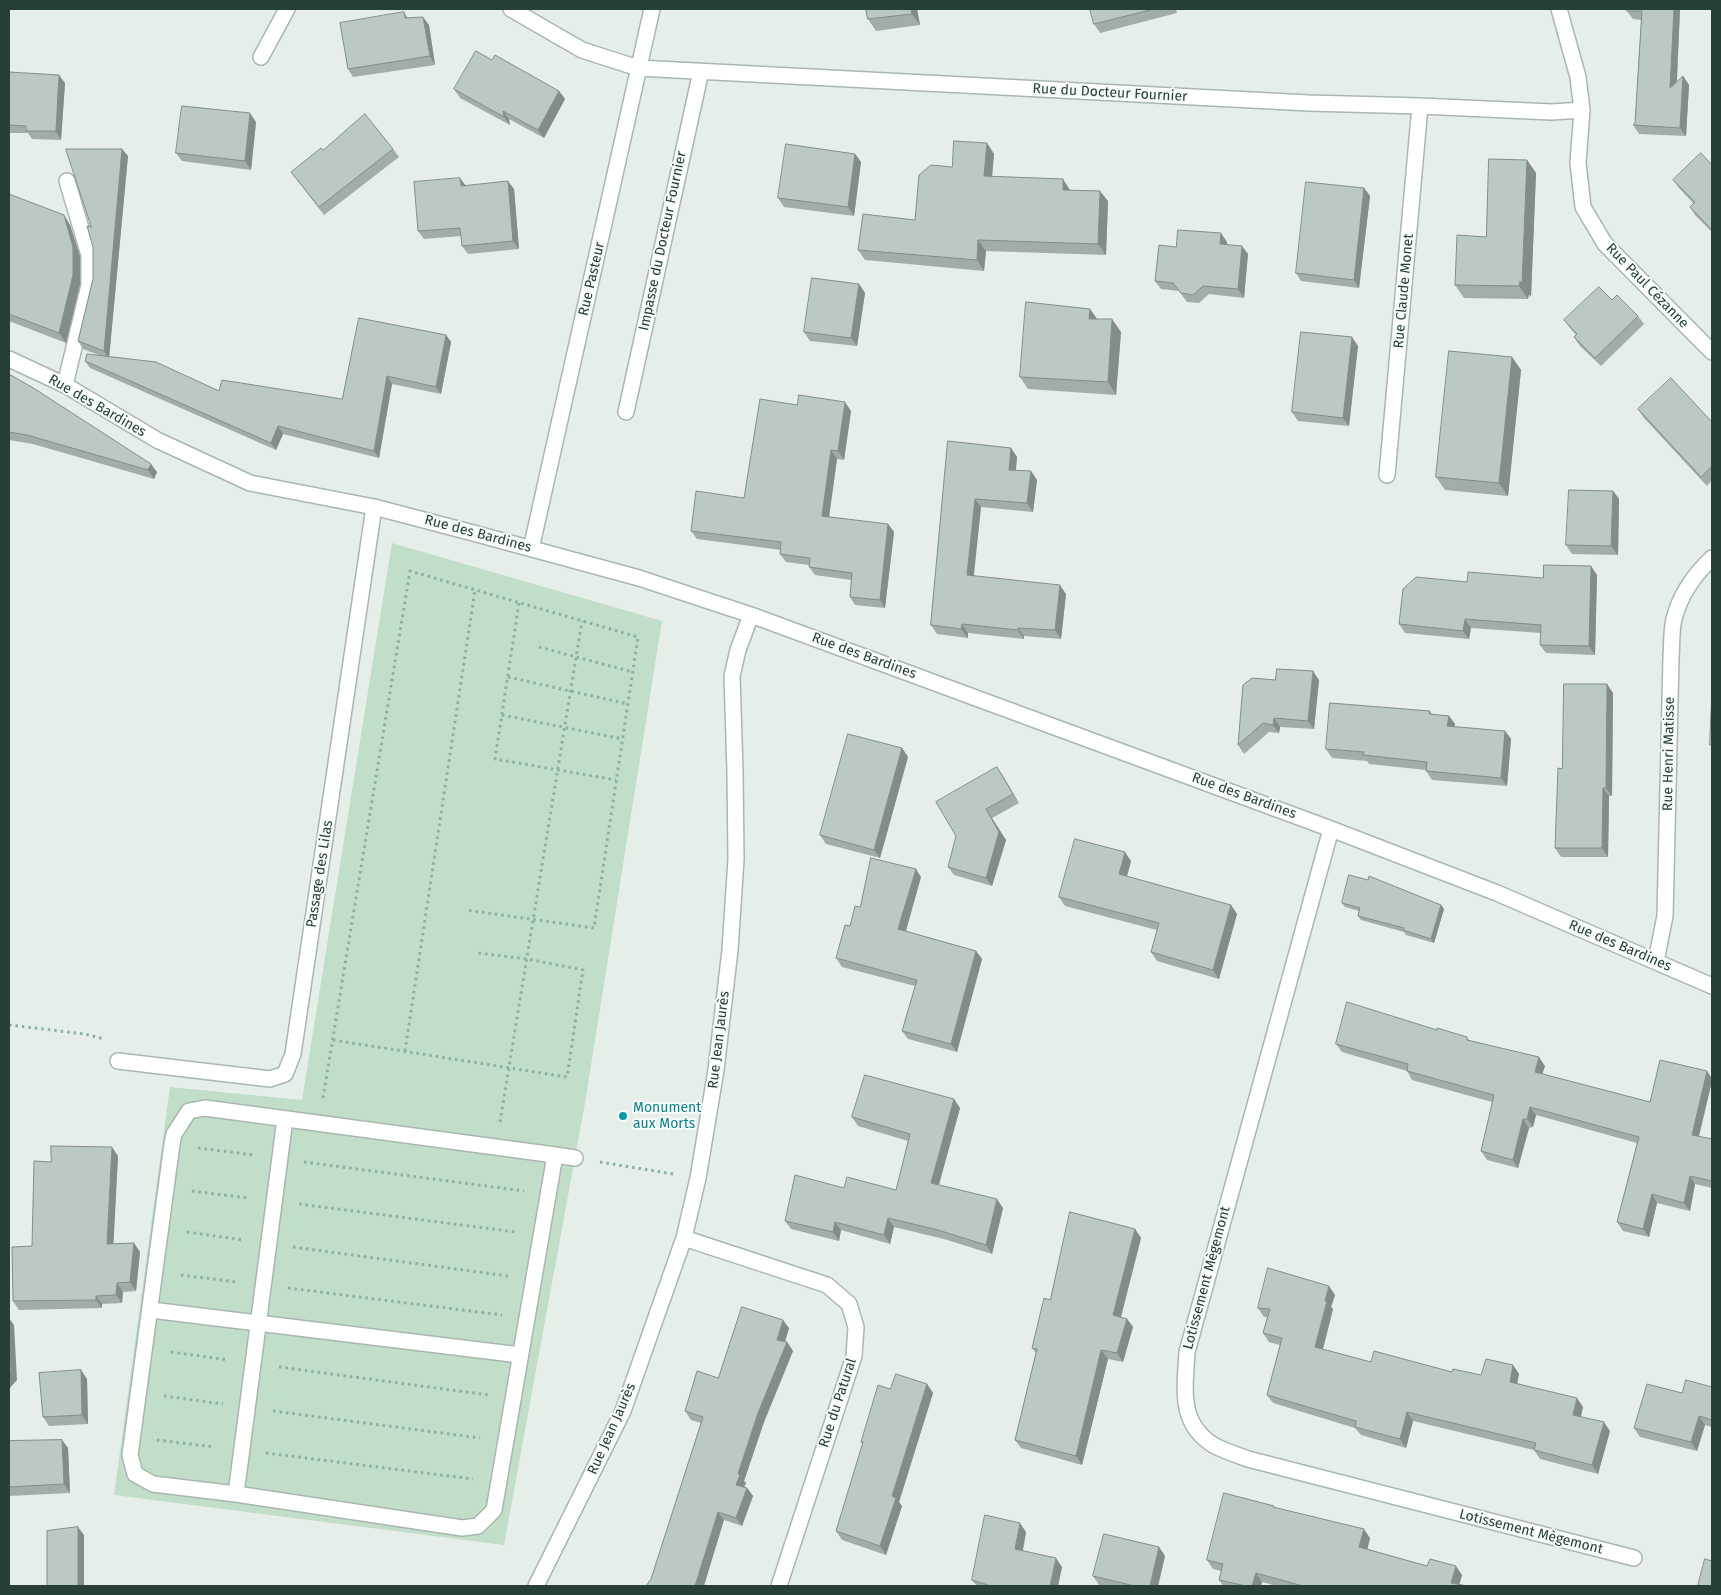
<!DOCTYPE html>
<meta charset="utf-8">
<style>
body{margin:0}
#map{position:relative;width:1721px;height:1595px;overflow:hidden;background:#e6eeea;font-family:"Fira Sans",sans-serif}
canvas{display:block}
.frame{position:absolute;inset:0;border:10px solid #264038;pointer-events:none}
</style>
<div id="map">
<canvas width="1721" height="1595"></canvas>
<div class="frame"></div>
</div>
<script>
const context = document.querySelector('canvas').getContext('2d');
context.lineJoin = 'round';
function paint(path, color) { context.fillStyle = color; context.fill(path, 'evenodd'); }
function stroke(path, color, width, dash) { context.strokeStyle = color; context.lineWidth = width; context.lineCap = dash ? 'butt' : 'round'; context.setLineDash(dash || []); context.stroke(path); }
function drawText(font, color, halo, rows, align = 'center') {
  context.font = font + ' "Fira Sans",sans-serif'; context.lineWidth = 4; context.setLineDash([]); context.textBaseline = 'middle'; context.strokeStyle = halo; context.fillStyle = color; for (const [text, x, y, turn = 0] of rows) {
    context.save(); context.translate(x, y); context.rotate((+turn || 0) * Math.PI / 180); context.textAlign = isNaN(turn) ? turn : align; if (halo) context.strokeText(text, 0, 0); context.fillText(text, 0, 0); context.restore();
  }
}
paint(new Path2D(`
 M392 543 662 621 585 1103 504 1545 114 1495 170 1087 302 1100Z`), '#c1dec8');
const lane = new Path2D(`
 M65 385 89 285V255L67 181`);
const street = new Path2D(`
 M511 9 582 50 638 68 1309 103 1420 106 1552 112 1582 110
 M1559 9 1578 77 1582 110 1578 163 1583 207 1605 244 1712 352
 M261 57 287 9
 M9 359 65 385 157 440 250 483 374 507 477 534 639 578 751 615 1331 829 1497 893 1712 986
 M626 412 701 71
 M1387 475 1420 106
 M531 549 652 9
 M1331 829 1187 1352C1185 1389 1178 1424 1215 1446 1225 1451 1237 1455 1248 1459L1634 1558
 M1656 961 1665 916 1671 658C1672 646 1671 631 1674 619 1680 595 1694 575 1712 558
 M118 1061 270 1079 285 1074 293 1054 374 507
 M555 1155 494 1510 478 1526 462 1528 236 1494 153 1484 135 1474 130 1455 172 1144 174 1134 189 1111 205 1108 555 1155 575 1158
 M684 1238 827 1285 849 1304 856 1327 854 1356 779 1586
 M151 1310 520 1355
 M236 1494 285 1119
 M536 1586 623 1411 684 1238 698 1178 716 1070 730 950 736 859 735 771 732 676 738 650 751 615`);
stroke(lane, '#a9b6b1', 18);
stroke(street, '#a9b6b1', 18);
stroke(new Path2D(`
 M519 603 495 759 616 780
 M539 647 633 672
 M508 677 628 704
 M502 715 623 739
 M9 1025 85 1034 104 1039
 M333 1040 567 1077 583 970 527 959 478 953
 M405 1051 475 590
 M323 1098 410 571 638 637 594 928 466 910
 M500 1122 582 621
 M198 1148 254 1155
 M304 1162 524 1191
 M600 1162 673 1174
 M192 1191 248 1198
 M299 1204 516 1232
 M187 1232 243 1240
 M293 1247 508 1276
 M181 1275 237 1282
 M288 1288 502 1315
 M171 1352 229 1360
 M279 1367 489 1395
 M164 1396 223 1404
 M273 1411 480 1438
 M157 1440 215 1447
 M266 1453 473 1479`), '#88b0a3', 3, [2.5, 4]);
stroke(lane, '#fff', 15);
stroke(street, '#fff', 15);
paint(new Path2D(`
 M866 9H917L920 25 876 31 868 19Z
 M1090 9H1176L1177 13 1100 33 1094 24Z
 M1680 9 1677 82 1683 76 1689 85 1686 136 1639 134 1633 125 1635 123 1641 20 1633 19 1627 11Z
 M404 12 408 18 429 25 435 65 353 77 348 69Z
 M492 60 559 91 565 99 544 138 509 119 510 125 460 98 454 89Z
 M9 72 65 83 61 140 32 139 28 133H9Z
 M256 122 251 170 182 161 176 153Z
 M987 143 994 154 992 177 1070 190 1108 201 1106 255 986 251 984 271 865 260 858 250 915 220 952 167Z
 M122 149 128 156 109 357 219 391 342 399 446 335 451 342 441 394 392 384 379 458 283 434 276 450 90 368 85 361 101 356 83 349 78 341 93 279V247L91 227Z
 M393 149 399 157 324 215 291 172 323 150Z
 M855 154 861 162 854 216 784 207 778 198Z
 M1527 160 1536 173 1531 297 1529 294 1528 299 1464 298 1455 285 1486 237Z
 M1712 165V232L1695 215 1690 207 1694 204 1679 188 1673 180Z
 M465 185 514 189 519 249 468 254 462 246 461 236 424 239 418 231Z
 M1364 188 1370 196 1359 288 1301 281 1296 273Z
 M9 194 70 225 80 256V284L66 343 9 321Z
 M1227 242V244L1248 254 1244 298 1209 294 1199 303 1187 302 1179 291 1161 289 1155 281 1176 247Z
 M859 284 865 293 857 346 810 341 804 332Z
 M1612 300 1638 316 1644 324 1601 366 1580 346 1574 337 1576 335 1570 328 1564 320Z
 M1090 309 1097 319 1121 332 1116 395 1028 389 1020 377Z
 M1358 346 1349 426 1298 421 1292 412Z
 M1512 357 1521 370 1508 496 1445 490 1436 477Z
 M9 374 157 472 154 479 33 444 9 440Z
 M797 405 851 411 844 460 837 459 829 517 888 524 894 532 885 608 855 605 850 597 851 580 815 575 809 567V565L786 562 780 554 781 550 697 539 691 531 744 498Z
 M1638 409 1712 422V480L1707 486 1644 418Z
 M948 441 1011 448 1017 457 1016 470 1031 471 1037 480 1033 512 981 507 973 576 1066 594 1061 639 1024 636V639L968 633V638L937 634 931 625Z
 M1613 491 1619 499 1618 555 1572 554 1566 545Z
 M1597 575 1595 655 1546 653 1540 645 1541 633 1471 628 1469 639 1405 633 1399 624 1467 582Z
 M1275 680H1319L1314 729 1280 727 1279 733 1269 732 1244 754 1238 745Z
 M1613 693 1612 796H1609L1608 857H1561L1555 848Z
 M1430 711 1432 714 1449 716 1455 724 1454 727 1505 731 1511 739 1507 786 1432 780 1426 771V770L1369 764 1367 761 1332 758 1326 749Z
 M902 748 908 757 880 858 826 844 820 835Z
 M997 767 1019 803 992 818 1006 840 992 886 954 875 948 867Z
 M1131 861 1127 877 1231 905 1237 914 1219 979 1157 961 1151 952 1157 930 1065 906 1059 897Z
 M921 877 906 931 976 951 982 959 957 1052 908 1039 902 1031 915 986 842 967 836 958 860 907Z
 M1342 903 1441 905 1444 909 1434 943 1406 935 1404 932 1361 920 1358 916 1359 911 1345 907Z
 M1437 1030 1467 1037 1469 1040 1545 1066 1542 1074 1650 1102 1707 1071 1712 1079V1081L1699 1137 1712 1139V1188L1695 1184 1690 1211 1657 1203 1649 1237 1623 1231 1617 1222 1637 1143 1536 1115 1533 1127 1529 1128 1518 1168 1487 1160 1481 1151 1492 1102 1412 1080 1407 1071 1342 1052 1336 1044Z
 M954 1099 960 1108 939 1185 1003 1208 992 1254 944 1239 894 1227 890 1244 841 1230 839 1241 791 1229 785 1221 844 1188 896 1190 908 1141 858 1126 852 1117Z
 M118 1156 113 1244 134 1243 140 1252 136 1291 123 1292 122 1303 102 1304V1308L19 1310 13 1301 32 1246 51 1162Z
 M1135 1229 1141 1238 1121 1317 1127 1319 1133 1327 1123 1362 1108 1359 1082 1465 1021 1448 1015 1440 1036 1353 1032 1348 1050 1300Z
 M1335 1295 1331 1307 1333 1309 1323 1349 1371 1362 1452 1372 1481 1375 1513 1365 1519 1374 1517 1383 1583 1407 1581 1417 1610 1431 1598 1474 1540 1459 1534 1450 1413 1421 1406 1448 1361 1435 1355 1428 1273 1403 1267 1395 1280 1345 1269 1342 1263 1333 1267 1317H1264L1258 1308Z
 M789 1328 785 1342H787L793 1351 764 1422 744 1481 746 1483 744 1487 747 1488 753 1496 742 1526 724 1520 651 1579 701 1423 691 1420 685 1411 718 1378Z
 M81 1370 87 1379 88 1424 49 1426 43 1417Z
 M927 1384 933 1393 899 1502 902 1506 886 1555 842 1540 836 1531 863 1444 861 1442 890 1389Z
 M1712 1387V1427L1705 1425 1697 1451 1640 1437 1634 1428 1682 1393Z
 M62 1440 68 1448 70 1493 9 1496V1441Z
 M1274 1506 1275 1508 1370 1538 1367 1549 1427 1566 1462 1575 1459 1584 1467 1586H1277L1262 1582 1261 1586H1223L1219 1580 1221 1571 1213 1569 1207 1560Z
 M1026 1532 1023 1551 1062 1567 1058 1586H977L972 1580Z
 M1159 1547 1165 1556 1158 1586H1104L1099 1585 1093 1576Z`), '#a1ada8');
paint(new Path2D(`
 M911 9H917L920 25 912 14Z
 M1674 9H1680L1676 97 1670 88Z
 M423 17 429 25 435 65 430 56Z
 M59 75 65 83 61 140 56 131Z
 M1683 76 1689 85 1686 136 1680 128Z
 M559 91 565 99 544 138 538 130Z
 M503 111 509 119 510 125 504 117Z
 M250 113 256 122 251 170 245 161Z
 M987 143 994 154 991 187 984 176Z
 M122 149 128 156 109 359 104 351Z
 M855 154 861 162 854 216 848 207Z
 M1527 160 1536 173 1531 297 1522 284Z
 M460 178 466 186H461Z
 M1063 179 1070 190V200L1063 190Z
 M508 181 514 189 519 249 513 241Z
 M1364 188 1370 196 1359 288 1354 280Z
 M1100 191 1108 201 1106 255 1098 244Z
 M64 215 70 225 80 256V284L66 343 59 333Z
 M1221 233 1227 242 1226 252 1220 244Z
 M978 240 986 251 984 271 977 260Z
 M1242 246 1248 254 1244 298 1238 289Z
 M1520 281 1529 294 1528 299 1519 286Z
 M859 284 865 293 857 346 851 338Z
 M1090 309 1099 322 1089 319Z
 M1112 319 1121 332 1116 395 1108 382Z
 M446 335 451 342 441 394 436 387Z
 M1352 337 1358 346 1349 426 1343 418Z
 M1512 357 1521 370 1508 496 1499 483Z
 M387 376 392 384 379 458 374 451Z
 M845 402 851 411 844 460 838 451Z
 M278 426 283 434 276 450 271 443Z
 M1011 448 1017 457 1015 478 1009 470Z
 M831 450 837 459 828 524 822 516Z
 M151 464 157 472 154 479 148 470Z
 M1031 471 1037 480 1033 512 1027 503Z
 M1613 491 1619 499 1618 555 1611 546Z
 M975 499 981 507 973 584 967 575Z
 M888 524 894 532 885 608 880 600Z
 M1591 566 1597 575 1595 655 1589 646Z
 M1060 585 1066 594 1061 639 1055 630Z
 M1465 619 1471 628 1469 639 1463 631Z
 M962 624 968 633V638L961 629Z
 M1018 628 1024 636V639L1018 630Z
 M1313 671 1319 680 1314 729 1308 721Z
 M1607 684 1613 693 1612 796 1606 788Z
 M1449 716 1455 724 1453 735 1447 726Z
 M1274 718 1280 727 1279 733 1273 725Z
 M1505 731 1511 739 1507 786 1501 778Z
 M902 748 908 757 880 858 874 850Z
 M997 767 1003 776 1019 803 1013 794Z
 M1603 788 1609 796 1608 857 1602 848Z
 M986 809 1006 840 992 886 986 878Z
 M1125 852 1131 861 1125 883 1119 874Z
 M916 869 921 877 904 937 898 929Z
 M1231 905 1237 914 1219 979 1213 970Z
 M1441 905 1444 909 1434 943 1431 939Z
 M976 951 982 959 957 1052 951 1044Z
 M1539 1057 1545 1066 1540 1081 1535 1072Z
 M1707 1071 1712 1079V1081L1697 1143 1692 1135Z
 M954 1099 960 1108 937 1191 931 1183Z
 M1530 1107 1536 1115 1533 1127 1527 1119Z
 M1523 1119 1529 1128 1518 1168 1513 1160Z
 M112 1147 118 1156 113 1253 107 1244Z
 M1690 1176 1695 1184 1690 1211 1684 1203Z
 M1652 1194 1657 1203 1649 1237 1643 1229Z
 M997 1199 1003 1208 992 1254 986 1245Z
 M888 1218 894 1227 890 1244 884 1235Z
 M835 1222 841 1230 839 1241 833 1232Z
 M1135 1229 1141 1238 1119 1324 1113 1315Z
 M134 1243 140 1252 136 1291 130 1282Z
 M117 1283 123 1292 122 1303 116 1295Z
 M1329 1286 1335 1295 1331 1307 1333 1309 1321 1356 1315 1347 1325 1301Z
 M96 1296 102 1304V1308L96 1300Z
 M9 1318 14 1325 17 1380 9 1389Z
 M1127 1319 1133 1327 1123 1362 1117 1353Z
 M783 1320 789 1328 783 1348 777 1340Z
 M787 1342 793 1351 764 1422 744 1481 746 1483 741 1494 736 1485 738 1474 758 1413Z
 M1101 1350 1108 1359 1082 1465 1076 1456Z
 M1513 1365 1519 1374 1516 1390 1510 1382Z
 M81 1370 87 1379 88 1424 82 1415Z
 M927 1384 933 1393 899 1502 902 1506 886 1555 880 1546 892 1496Z
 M1577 1398 1583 1407 1579 1424 1573 1415Z
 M1407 1412 1413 1421 1406 1448 1400 1439Z
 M1699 1416 1705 1425 1697 1451 1691 1442Z
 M1604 1422 1610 1431 1598 1474 1592 1465Z
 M62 1440 68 1448 70 1493 64 1484Z
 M747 1488 753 1496 742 1526 736 1518Z
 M718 1512 724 1520 704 1586H695Z
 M1020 1523 1026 1532 1021 1558 1015 1549Z
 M78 1527 84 1535V1586H78Z
 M1364 1529 1370 1538 1366 1555 1359 1547Z
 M1159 1547 1165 1556 1158 1586H1150Z
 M1056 1558 1062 1567 1058 1586H1050Z
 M1456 1566 1462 1575 1459 1586 1451 1583Z
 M1256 1573 1262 1582 1261 1586H1252Z`), '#838d88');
const building = new Path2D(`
 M866 9H911L912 14 868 19Z
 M1090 9H1154L1094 24Z
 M1627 9H1674L1670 88 1683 76 1680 128 1633 125 1635 123 1642 11H1627Z
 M404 12 405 18 423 17 430 56 348 69 340 23Z
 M476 51 492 60 495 55 559 91 538 130 503 111 504 117 454 89Z
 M9 72 59 75 56 131H26V126L9 125Z
 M182 106 250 113 245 161 176 153Z
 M365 114 393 149 319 207 291 172 321 148 323 150Z
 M954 141 987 143 984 176 1063 179V190L1100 191 1098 244 978 240 977 260 858 250 863 214 915 220 919 175 931 165 952 167Z
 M786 144 855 154 848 207 778 198Z
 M66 149H122L104 351 78 341 93 279V247L87 226 91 227Z
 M1701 153 1712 165V230L1690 207 1695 202 1673 180Z
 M1489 159 1527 160 1522 284 1520 281 1519 286 1455 285 1457 235 1486 237Z
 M460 178 461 186 508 181 513 241 462 246 460 228 418 231 414 182Z
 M1306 182 1364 188 1354 280 1296 273Z
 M9 194 64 215 73 247V275L59 333 9 314Z
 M1178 230 1221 233 1220 244 1242 246 1238 289 1203 286 1193 295 1181 293 1173 283 1155 281 1159 245 1176 247Z
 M812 278 859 284 851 338 804 332Z
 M1599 287 1612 300 1617 295 1638 316 1595 358 1574 337 1577 334 1564 320Z
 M1026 302 1090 309 1089 319H1112L1108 382 1020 377Z
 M359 318 446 335 436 387 387 376 374 451 278 426 271 443 85 361 87 354 156 362 219 391 222 380 342 399Z
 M1301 332 1352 337 1343 418 1292 412Z
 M1449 351 1512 357 1499 483 1436 477Z
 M9 374 35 389 151 464 148 470 27 435 9 432Z
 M1671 378 1712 422V466L1701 477 1638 409Z
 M799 395 845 402 838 451 831 450 822 516 888 524 880 600 850 597 852 573 809 567 810 558 780 554 781 542 691 531 696 491 744 498 760 399 797 405Z
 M948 441 1011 448 1009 470 1031 471 1027 503 975 499 967 575 1060 585 1055 630 1018 628V630L962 624 961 629 931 625Z
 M1569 490 1613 491 1611 546 1566 545Z
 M1544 565 1591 566 1589 646 1540 645 1541 625 1465 619 1463 631 1399 624 1403 589 1416 577 1467 582 1468 572 1543 578Z
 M1277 669 1313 671 1308 721 1274 718 1273 725 1263 723 1238 745 1243 685 1252 678 1275 680Z
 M1564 684H1607L1606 788H1603L1602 848H1555L1558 768 1562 769Z
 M1712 691V745H1710Z
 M1330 703 1430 711 1429 714 1449 716 1447 726 1505 731 1501 778 1426 771 1427 762 1363 755 1364 752 1326 749Z
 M848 734 902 748 874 850 820 835Z
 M997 767 1013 794 986 809 999 832 986 878 948 867 956 836 936 802Z
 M1075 839 1125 852 1119 874 1231 905 1213 970 1151 952 1159 923 1059 897Z
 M871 858 916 869 898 929 976 951 951 1044 902 1031 917 980 836 958 845 925 850 926 855 906 860 907Z
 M1349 875 1368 880 1369 876 1441 905 1431 939 1403 930 1404 928 1358 916 1360 908 1342 903Z
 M1347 1002 1437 1030V1028L1467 1037V1040L1539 1057 1535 1072 1650 1102 1660 1060 1707 1071 1692 1135 1712 1139V1181L1690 1176 1684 1203 1652 1194 1643 1229 1617 1222 1639 1137 1530 1107 1527 1119H1523L1513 1160 1481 1151 1494 1095 1407 1071 1408 1064 1336 1044Z
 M865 1075 954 1099 931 1183 997 1199 986 1245 938 1230 888 1218 884 1235 835 1222 833 1232 785 1221 795 1175 844 1188 847 1177 896 1190 910 1134 852 1117Z
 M51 1146 112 1147 107 1244 134 1243 130 1282 117 1283 116 1295 96 1296V1300L13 1301 12 1247 32 1246 34 1161 51 1162Z
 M1070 1212 1135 1229 1113 1315 1127 1319 1117 1353 1101 1350 1076 1456 1015 1440 1037 1349 1032 1348 1044 1298 1050 1300Z
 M1268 1268 1329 1286 1325 1301H1327L1315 1347 1371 1362 1374 1351 1452 1372 1453 1369 1481 1375 1486 1359 1513 1365 1510 1382 1577 1398 1573 1415 1604 1422 1592 1465 1534 1450 1536 1443 1407 1412 1400 1439 1355 1427 1356 1421 1267 1395 1282 1338 1263 1333 1270 1309 1258 1308Z
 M742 1307 783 1320 777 1340 787 1342 758 1413 738 1474 740 1475 736 1485 747 1488 736 1518 718 1512 695 1586H646L651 1579 703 1417 685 1411 697 1371 718 1378Z
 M9 1337 11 1371 9 1373Z
 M81 1370 82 1415 43 1417 39 1373Z
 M896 1374 927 1384 892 1496 896 1498 880 1546 836 1531 863 1442H861L878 1385 890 1389Z
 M1686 1380 1712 1387V1420L1699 1416 1691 1442 1634 1428 1647 1384 1682 1393Z
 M62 1440 64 1484 9 1487V1441Z
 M1224 1493 1274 1506 1273 1507 1364 1529 1359 1547 1427 1566 1430 1559 1456 1566 1451 1583 1467 1586H1303L1256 1573 1252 1586H1246L1219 1580 1223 1564 1207 1560Z
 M985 1515 1020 1523 1015 1549 1056 1558 1050 1586H991L972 1580Z
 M78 1527V1586H47V1531Z
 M1104 1534 1159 1547 1150 1586H1135L1093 1576Z
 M1705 1559 1712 1561V1586H1698Z`);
paint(building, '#bbc9c3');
stroke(building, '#838d88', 1);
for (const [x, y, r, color] of [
 [623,1116,5,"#0f9aa8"]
]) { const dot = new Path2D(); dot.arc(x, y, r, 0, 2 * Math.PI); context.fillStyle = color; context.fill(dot); stroke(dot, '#f7fbf9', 2); }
drawText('14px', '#264038', '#f7fbf9', [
 ["Rue du Docteur Fournier",1110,93,3],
 ["Impasse du Docteur Fournier",663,241,-78],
 ["Rue Pasteur",592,279,-77],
 ["Rue Paul Cézanne",1647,286,46],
 ["Rue Claude Monet",1404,291,-85],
 ["Rue des Bardines",97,406,30],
 ["Rue des Bardines",478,534,15],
 ["Rue des Bardines",864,656,20],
 ["Rue Henri Matisse",1669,754,-89],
 ["Rue des Bardines",1244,796,20],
 ["Passage des Lilas",320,874,-81],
 ["Rue des Bardines",1620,946,23],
 ["Rue Jean Jaurès",719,1040,-83],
 ["Lotissement Mègemont",1207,1278,-75],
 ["Rue du Patural",838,1403,-72],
 ["Rue Jean Jaurès",612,1429,-66],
 ["Lotissement Mègemont",1531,1532,14]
]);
drawText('14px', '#0d838f', '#f7fbf9', [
 ["Monument",633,1108],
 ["aux Morts",633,1124]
], 'left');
</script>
